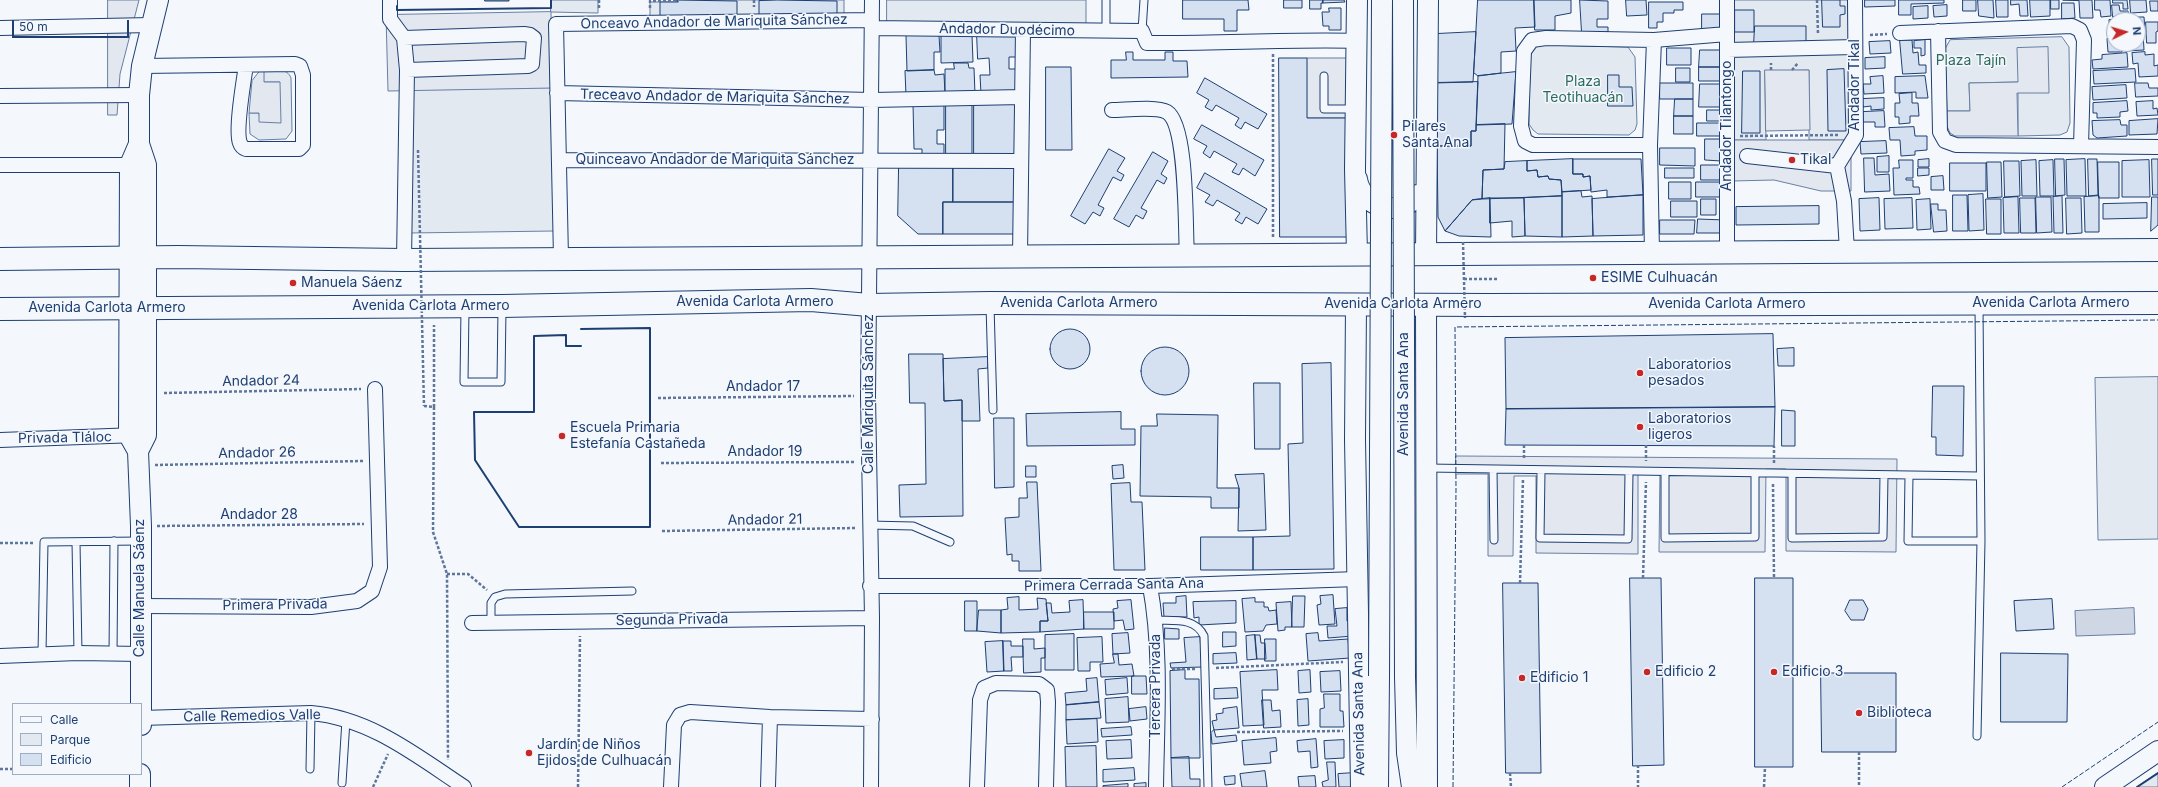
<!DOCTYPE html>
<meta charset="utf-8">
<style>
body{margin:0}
#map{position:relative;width:2158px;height:787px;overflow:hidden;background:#f4f7fb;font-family:Inter,sans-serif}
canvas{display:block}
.legend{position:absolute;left:12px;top:703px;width:130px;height:72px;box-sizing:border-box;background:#f4f7fb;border:1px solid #9eadc5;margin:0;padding:5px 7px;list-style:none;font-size:12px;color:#1d3f73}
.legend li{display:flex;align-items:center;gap:8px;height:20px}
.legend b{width:20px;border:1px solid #9eadc5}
.north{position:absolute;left:2106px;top:12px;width:40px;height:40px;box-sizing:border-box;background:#f4f7fb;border:1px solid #9eadc5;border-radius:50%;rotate:85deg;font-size:11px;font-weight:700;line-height:16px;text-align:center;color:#1d3f73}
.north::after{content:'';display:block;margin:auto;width:14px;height:18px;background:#c62828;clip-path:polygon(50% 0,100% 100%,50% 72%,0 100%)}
.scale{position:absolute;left:12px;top:20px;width:117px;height:18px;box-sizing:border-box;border:2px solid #1d3f73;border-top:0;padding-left:5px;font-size:12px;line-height:14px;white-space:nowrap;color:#1d3f73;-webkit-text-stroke:3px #f4f7fb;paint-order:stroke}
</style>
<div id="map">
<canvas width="2158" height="787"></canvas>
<ul class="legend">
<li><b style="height:5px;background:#f4f7fb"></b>Calle</li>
<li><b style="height:11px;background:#e3e9f0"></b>Parque</li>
<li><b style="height:11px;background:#d5e0f0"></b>Edificio</li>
</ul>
<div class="north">N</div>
<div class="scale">50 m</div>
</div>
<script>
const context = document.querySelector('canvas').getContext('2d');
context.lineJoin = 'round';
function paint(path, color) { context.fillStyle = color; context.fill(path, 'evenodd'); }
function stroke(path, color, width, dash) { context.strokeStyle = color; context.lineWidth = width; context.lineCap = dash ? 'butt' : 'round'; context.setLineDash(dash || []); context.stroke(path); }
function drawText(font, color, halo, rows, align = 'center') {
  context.font = font + ' Inter,sans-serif'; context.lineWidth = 3; context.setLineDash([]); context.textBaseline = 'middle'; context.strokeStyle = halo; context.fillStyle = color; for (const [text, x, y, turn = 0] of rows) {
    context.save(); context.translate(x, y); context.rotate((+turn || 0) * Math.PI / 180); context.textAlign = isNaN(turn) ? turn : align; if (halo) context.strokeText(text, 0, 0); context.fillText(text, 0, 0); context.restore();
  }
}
const green = new Path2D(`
 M551 0H598V13L551 12Z
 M677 0H844V18H650V2H677Z
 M887 0H1086V26H887Z
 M1733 0H1848L1851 140H1809V70L1765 71 1766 140H1732Z
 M2062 37 2069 47 2070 123 2067 132 2060 135 2018 136V82L1969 83 1970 111H1947L1945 49 1950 40Z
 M1541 45 1628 47 1635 57 1637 124 1635 130 1629 135 1538 134 1533 130 1529 124 1530 54 1533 49Z
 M264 71C274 71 287 67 291 78L292 131 286 139 259 140 250 134 249 113H259L260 122 280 82H264Z
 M552 88 554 231 409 233 407 90Z
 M2158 377V539L2098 540 2095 378Z
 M2158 773V787H2137Z`);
paint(green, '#e3e9f0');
stroke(green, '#687fa3', 1);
const parking = new Path2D(`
 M108 0H139L120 74 117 115H108Z
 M551 12 552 88 388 91 386 15Z
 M2048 47 2049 93H2017L2018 136H1955L1950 133 1947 126V111H1970L1969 83 2018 82 2017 48Z
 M1307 58H1351L1350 118H1307Z
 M1765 70H1809L1810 130 1766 131Z
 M260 71H264V82H280L281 123 259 122V113H249L252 81Z
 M1732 140H1851V191H1821L1774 180 1732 181Z
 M1456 456 1897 459 1896 552 1786 551V469H1766L1765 552H1659L1660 469H1638V554L1536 553V476H1514L1513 556H1488V474H1456Z`);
paint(parking, '#e3e8f0');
stroke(parking, '#687fa3', 1);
const water = new Path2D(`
 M2134 608 2135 634 2076 636 2075 611Z`);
paint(water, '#cfd7e4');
stroke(water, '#687fa3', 1);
const building = new Path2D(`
 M485 0H509V1H485Z
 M677 0 737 1V18H660V2H678Z
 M777 0 837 1V18H759V1Z
 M1183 0H1248L1249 10H1237V31H1224V19H1183Z
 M1284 0H1302V8H1284Z
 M1310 0H1323V3H1321V9H1310Z
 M1323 0H1344L1345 2 1323 3Z
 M1478 0H1534L1535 27 1515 28 1516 51 1501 52V73L1478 76 1474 73Z
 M1534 0H1571V13L1555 16V30H1535Z
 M1580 0 1608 1V19H1597V27H1608V32L1582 33Z
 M1626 0H1646L1647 15 1627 16Z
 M1822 0H1840V6H1845V14L1840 15V27H1823Z
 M1865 0H1895V6L1865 7Z
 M1899 0H1944V3L1911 4V15H1899Z
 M1963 0H1976V11H1963Z
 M1978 0H1993L1994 18 1979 16Z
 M1996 0H2008V17H1997Z
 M2011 0H2027L2028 16H2020L2019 4 2011 5Z
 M2030 0H2050V16L2031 17Z
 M2051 0H2059V9H2051Z
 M2063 0H2092L2093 18H2080L2079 1Z
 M2095 0H2110L2111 16 2101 17 2100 10H2095Z
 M2113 0H2127L2128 9H2123V3H2113Z
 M2130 0H2146L2147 12 2131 13Z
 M2150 1H2158V11H2151Z
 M1649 2H1683V10H1674V13H1663V22H1657V28H1649Z
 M2062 3H2074L2075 18 2062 19Z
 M1947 5V16L1934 17 1933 6Z
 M2112 5H2119L2120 11H2128L2129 16 2113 17Z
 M1928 6V18L1913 19V7Z
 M1329 8H1341V30H1329V26H1323L1322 12H1329Z
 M1735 10H1754V32H1735Z
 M1702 14H1725V29H1702Z
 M2129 17H2144L2145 30H2138V20H2129Z
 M2127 19 2114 20V36H2110L2109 20Z
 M2146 22H2158V31L2156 32V43H2147Z
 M1755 26H1806V44H1754Z
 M1476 32 1473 82 1433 83 1436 34Z
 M2143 32 2144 50 2125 51 2124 44H2138V33Z
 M977 34H1019L1020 57H1009V69H1020L1021 94H981L980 75H990L989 58 978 59Z
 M939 35 940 52H934V70L907 71 906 36Z
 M972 35 973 62 941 63V36Z
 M2114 38V44H2121L2122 52H2108L2107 39Z
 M1900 40H1912L1913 53 1918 52 1919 65H1926V73L1903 74Z
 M1925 40V55L1921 56V48H1914V41Z
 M1890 41 1891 53 1870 54 1869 42Z
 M1667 48H1691V65H1667Z
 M1700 50H1724V67H1699Z
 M1126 52H1133V60H1165V52H1173V61H1187L1188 77 1111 78V60H1126Z
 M2145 52V55L2154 54V66L2158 65V76L2139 77 2138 63 2133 64 2132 53Z
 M2127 53 2128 67 2093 69 2092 60 2102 59V55Z
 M1885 57V68L1865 69V58Z
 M1279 58H1307V118H1350L1351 237H1280Z
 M954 63H968L969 68H974L975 94H945V69H954Z
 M1046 67H1071L1072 150H1046Z
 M1699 67H1724V81H1699Z
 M1676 68H1690V82H1676Z
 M1844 69 1846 131H1828L1827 70Z
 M2135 69 2136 82 2094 84 2093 71Z
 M934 70 935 75 944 74 945 94 906 96 905 71Z
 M1743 71H1760V133H1742Z
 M1516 72 1512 124 1476 125 1478 76Z
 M1608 75H1619V87H1632L1633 106H1608Z
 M1883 76 1884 93 1864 94 1863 84H1871L1870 77Z
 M1925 76 1928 98H1916V92L1895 93V77Z
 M1205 78 1267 114 1258 129 1245 122 1241 129 1235 125 1239 118 1216 105 1212 111 1205 107 1209 100 1197 93Z
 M1478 82 1476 131H1471V146H1432L1433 83Z
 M1660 83H1693V99H1660Z
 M2135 83H2148L2149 88H2158V96L2136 97Z
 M1700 84H1720V107H1699Z
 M2126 85 2127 98 2093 100 2092 87Z
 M1912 93V103H1918L1919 116H1910V123L1899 124V117H1895V103H1900L1899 94Z
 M1884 98V109L1871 110V106L1863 107 1862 99Z
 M1675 99H1693V116H1674Z
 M2127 101 2128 111 2120 112V117L2097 118V113H2093V103Z
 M2153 101V109L2157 108 2158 115 2137 116 2136 102Z
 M944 102V130H937V144H944V158H922V149H914L913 103Z
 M946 102H972V158H946Z
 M974 102H1017L1016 158H974Z
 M1707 110H1722V121H1707Z
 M1884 111 1885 127H1875V122H1863V112Z
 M1674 116H1693V134H1674Z
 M2158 119 2157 134 2129 135V121Z
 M2120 120 2121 125H2127V136L2097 138 2093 135 2092 121Z
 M1697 123H1720V136H1697Z
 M1505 124 1504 169 1483 170 1482 199 1472 200 1445 231 1438 217 1437 146H1471V131H1476V125Z
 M1202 125 1264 160 1255 176 1243 168 1239 175 1232 172 1237 164 1214 151 1210 158 1203 153 1207 146 1194 139Z
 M1914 127 1915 136H1927V150L1915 151V155L1901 156 1900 140H1890L1889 128Z
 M1705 139H1721V161L1705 160Z
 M1886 141 1887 153 1861 154 1860 142Z
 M1660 148H1695V166L1660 165Z
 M1109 149 1125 158 1117 171 1124 175 1121 181 1113 177 1098 205 1104 208 1100 216 1093 212 1085 224 1071 216Z
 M1153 152 1168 161 1161 174 1167 178 1164 184 1157 180 1141 208 1147 211 1143 219 1136 215 1129 227 1114 219Z
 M1889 156V172H1877V157Z
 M1864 158H1874L1875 175 1889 174 1890 191 1865 192Z
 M1573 159V174H1583V177L1590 176 1591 190 1562 192 1561 180 1549 179 1548 176 1538 177 1537 170 1527 171V161Z
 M1573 159H1641L1643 195 1607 197V190L1591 192 1590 176 1583 177V174H1573Z
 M1929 159V167H1918V160Z
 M2055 159H2064L2065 195 2056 196Z
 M2085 159 2086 196H2067L2066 160Z
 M2088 159H2097L2098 195 2089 196Z
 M2152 159H2158V195H2153Z
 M1899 160H1913V178H1906V180H1913V187H1919L1920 194 1894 195 1893 168H1899Z
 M2036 160 2037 196H2022L2021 161Z
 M2053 160 2054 196H2040L2039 161Z
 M2149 160 2150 197H2122V161Z
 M1527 161V171L1537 170 1538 177 1548 176 1549 179 1561 180 1562 196 1482 199 1483 170 1504 169 1505 162Z
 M2004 161H2019L2020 196 2005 197Z
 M1987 162H2001L2002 197 1988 198Z
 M2098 162H2119V198H2099Z
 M1950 163H1986V191H1950Z
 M899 165 953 167V202H943V234H918L898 216Z
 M1701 165H1722V180H1701Z
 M953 167H1016V202H953Z
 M1665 168H1694V178H1665Z
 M1918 168H1929V175L1918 176Z
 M1205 173 1267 209 1258 224 1246 217 1242 224 1235 220 1240 213 1217 200 1213 206 1205 202 1210 195 1197 188Z
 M1943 176 1944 190H1931V177Z
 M1669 182H1691V199H1669Z
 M1696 182H1723V197H1696Z
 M1581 191 1582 197 1592 196 1593 236 1562 237V192Z
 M1983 194 1984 230 1969 231 1968 195Z
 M1643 195V235L1593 236 1592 199Z
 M1953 195H1967L1968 231H1953Z
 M1562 196V237L1525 236 1524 198Z
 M2062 196 2063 233H2054L2053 197Z
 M2099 196V232H2085L2084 197Z
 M2018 197 2019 233H2004L2003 198Z
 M2036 197H2051L2052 232 2037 233Z
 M2152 197H2158V225L2151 231Z
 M1490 198 1491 237 1459 236 1445 231 1472 200Z
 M1490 198H1524L1525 236 1512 237V221L1490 223Z
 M1879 198 1880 230 1860 231 1859 199Z
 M1912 198 1913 228 1885 229 1884 199Z
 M2020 198H2035L2036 233H2021Z
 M2066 198H2081L2082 233 2067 234Z
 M1701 199H1716V215H1701Z
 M1930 199 1931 229 1917 230 1916 200Z
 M1986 199H2001V234H1987Z
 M1671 201H1697V217H1671Z
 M943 202H1016V234H943Z
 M2147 203V218L2103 219V204Z
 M1931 204H1938V210H1946L1947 231 1934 232Z
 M1819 206V224L1736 225V207Z
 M1698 219 1725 220V233H1697Z
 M1660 220H1695L1694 234H1660Z
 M1050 349a20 20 0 1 1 40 0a20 20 0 1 1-40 0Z
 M1773 334 1775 407 1506 409 1505 338Z
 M1141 371a24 24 0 1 1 48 0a24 24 0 1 1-48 0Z
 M1794 348V366H1778L1777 349Z
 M909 354H943L944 401 962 400 963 516 900 517 899 485 926 484 925 403H910Z
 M988 357V368L978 369 980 421H962V400L944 401 943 359Z
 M1331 363 1334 569 1253 570V537L1290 536 1288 444 1303 443 1302 364Z
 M1254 383H1280V449H1255Z
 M1933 386H1964L1963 456 1936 455V437H1932Z
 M1775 407 1774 446 1505 445 1506 409Z
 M1782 410 1795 411V446H1782Z
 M1121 412V429H1135V445L1027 446 1026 414Z
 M1157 414 1218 415 1217 488H1239V508H1211V497L1140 496 1141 426H1157Z
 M994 418H1014V487L995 488Z
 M1123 465 1124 478 1113 479 1112 466Z
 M1026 466H1036V477H1026Z
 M1264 474 1266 530 1238 531 1239 488 1235 475Z
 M1027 482H1037L1041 571H1019V561H1012V554L1007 555 1005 518 1019 517V498H1027Z
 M1130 483 1131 502H1142L1145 570H1114L1111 484Z
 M1201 537H1253V570H1201Z
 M1630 578H1661L1664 765 1633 766Z
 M1755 578H1793V767H1755Z
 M1503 583H1538L1541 773H1506Z
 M1333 595 1335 624 1319 625 1317 605 1321 604 1320 596Z
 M1186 596 1187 617H1164L1163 603H1176V597Z
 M1293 596H1305L1304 627H1292Z
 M1019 597V610L1038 609 1037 598 1046 599 1048 621H1040V632L1001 633V610L1008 609 1007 598Z
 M1255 598V602H1264V607H1268L1269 611 1276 610 1277 624 1266 625 1263 631 1245 632 1242 599Z
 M2052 599 2054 629 2016 631 2014 601Z
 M1083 600 1084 629 1040 632V621H1048L1046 603H1051L1052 613 1070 612 1069 601Z
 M1131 600 1134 629 1125 630 1123 620 1114 621 1113 609 1118 608 1117 601Z
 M1850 600H1863L1868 609 1864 620H1851L1845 611Z
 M965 601H977V631H965Z
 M1236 601V623L1199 625V617L1194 618 1193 602Z
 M1291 602 1292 627H1285V630L1278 631 1276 603Z
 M1347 608V621L1353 620V636L1328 638 1327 626H1337L1335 609Z
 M979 610H1001V633L977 631Z
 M1084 612H1114V629H1084Z
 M1165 628 1179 629V639H1165Z
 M1223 632H1236V646L1223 647Z
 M1128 633 1130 653 1113 654 1112 634Z
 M1318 633 1319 641 1348 639 1350 658 1308 661 1306 634Z
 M1074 634V670H1045V635Z
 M1255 635 1257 659 1247 660 1246 636Z
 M1255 635H1260L1261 643H1265L1266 659H1257Z
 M1102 637 1103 662H1090V671H1078L1077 638Z
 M1200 637 1202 667 1171 668 1170 663 1186 662 1184 638Z
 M1023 639H1034V649L1045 648V658H1041V672L1024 673Z
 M1265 639H1276V661H1265Z
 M1003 641 1004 671 987 672 985 642Z
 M1003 641H1011V646H1023V657H1011L1012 671H1004Z
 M1236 653 1237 663 1213 664V654Z
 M2001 653 2068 654 2067 722H2001Z
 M1113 654H1118L1119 665 1132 664 1134 676 1101 677 1100 664 1114 663Z
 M1185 670V679H1199L1200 758H1171L1170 671Z
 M1277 670 1278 690H1262L1264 725 1243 726 1240 672Z
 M1310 670 1311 692 1299 693 1298 671Z
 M1340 671 1341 691 1321 692 1320 672Z
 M1821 673H1896V752H1822Z
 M1132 676H1146L1147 694H1132Z
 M1097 678 1099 702 1066 705 1065 693 1087 691 1086 679Z
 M1127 678 1128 693 1106 695 1105 680Z
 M1237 688 1238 698 1214 699V689Z
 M1324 694H1340V711H1343L1344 727H1320V709L1324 708Z
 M1128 697 1129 722 1106 723 1105 699Z
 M1308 699 1309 725 1298 726 1297 700Z
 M1262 700H1271L1272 711 1280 710 1281 727 1264 728Z
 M1099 702 1101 718 1066 720V705Z
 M1146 707 1147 719 1130 721 1129 709Z
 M1237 707 1239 728 1214 730 1212 721 1217 720 1216 714 1223 713V709Z
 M1097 719 1098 742 1067 744 1066 720Z
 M1131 727 1132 735 1102 737 1101 729Z
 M1214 730 1216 737 1236 735 1237 741 1212 744 1211 733Z
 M1276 738 1277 751 1270 752 1271 763 1244 765 1242 741Z
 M1316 739 1318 767 1311 768 1310 751 1298 752 1297 741Z
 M1131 740 1132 758 1107 759 1106 741Z
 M1344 740V758L1325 759 1324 741Z
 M1096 746 1097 787H1066L1065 747Z
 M1189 757 1190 779H1200V787H1172L1171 758Z
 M1327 762H1335L1336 787H1323L1322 782 1328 780Z
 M1134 768 1135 780 1103 782V770Z
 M1265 771 1267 787H1242L1240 774Z
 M1354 773V787H1339L1338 774Z
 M1235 776V784L1225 785 1224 777Z
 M1315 776 1316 787H1299L1298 777Z
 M1146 783V787H1134V784Z
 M1128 784V787H1103V786Z`);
paint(building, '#d5e0f0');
stroke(building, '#1d3f73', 1);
const lane = new Path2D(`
 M1106 0V31
 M1142 31 1144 0
 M1324 76V109H1355
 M990 305 993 410
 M465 308 464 382H501L502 308
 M1427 468 1980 476
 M1493 469 1494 540
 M1541 471 1540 538 1628 539 1629 472
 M1665 473V538L1755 537V474
 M1792 474V538L1883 537 1884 475
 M1909 476 1908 541H1981L1979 306
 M869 525 913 526 950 542
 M76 542 78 653
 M1156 620C1174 621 1195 617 1204 636L1208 787
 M491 623V603L495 597 505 594 632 591
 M42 654 44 542 141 541
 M113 655 114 541
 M1977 736 1981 541
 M310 769 311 713
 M342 783 346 720`);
const street = new Path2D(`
 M390 0V19L404 38 407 70 404 260
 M0 28 151 25
 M872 28 1142 31 1147 43C1217 44 1287 39 1358 41
 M1938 31 1940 132 1945 141 1956 145 2158 147
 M1900 33 2072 26 2080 30 2084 40 2081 146
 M404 38 524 34 530 35 534 38 532 64 528 66 407 70
 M1727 50 1855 47
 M142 66 295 64 300 66 303 75V145L299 149H246C243 148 241 146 240 143 235 131 244 79 246 65
 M557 93 872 100 1022 97
 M0 96 139 95
 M1112 110C1125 110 1156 106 1167 112 1188 125 1185 229 1187 255
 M1650 145H1533L1525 141 1521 126 1524 51 1532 40 1546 38 1654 40 1727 34
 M1747 156 1837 166
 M559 160 1021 161
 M0 165H130
 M1837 166 1856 135 1855 0
 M1837 166 1844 201 1847 251
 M1727 252V0
 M1652 253 1650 145 1654 40
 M1020 256 1023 30
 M561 258 556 24 872 20
 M0 440 137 435
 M870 586H1150L1358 579
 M1150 586C1162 652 1157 720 1156 787
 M140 606 311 607 357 601 372 591 380 567 375 389
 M472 623 872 618
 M0 656 78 653 141 654
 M141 718 311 713C370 718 417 756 464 787
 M671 787 674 725 680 715 690 712 770 717 872 719
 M768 787 770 717
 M871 787 872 618 868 396 872 0
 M977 787 980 700 984 688 996 683 1039 684 1047 690 1048 702 1046 787`);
const secondary = new Path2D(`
 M1357 179C1361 206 1399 220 1417 195
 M1357 254 1355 169 1357 0
 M1426 255 1428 0
 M1356 305 1355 439 1361 787
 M1426 305 1427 787
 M138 451 129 435 130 165 139 144
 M1405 677 1407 753 1412 787
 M141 725V526L138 451 146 435V165L139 144V95L142 66 158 0
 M140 774V787
 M1378 787 1379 676
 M2105 787 2158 751`);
const primary = new Path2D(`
 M0 259 178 257 404 260 2158 250
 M0 309 502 306 811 300 869 305 990 303 1488 305 2158 303`);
stroke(lane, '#1d3f73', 9);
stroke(street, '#1d3f73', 16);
stroke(secondary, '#1d3f73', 22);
stroke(primary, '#1d3f73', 24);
stroke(new Path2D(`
 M599 0V9
 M754 0V7
 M1817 0 1818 34
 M650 8V1L676 0
 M1870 35 1887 34
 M1273 54V237
 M1771 70V63
 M1792 70 1798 63
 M1740 136 1839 135
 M1464 279H1499
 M164 393 361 389
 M658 398 854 396
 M424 406 434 407V325
 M434 407 433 532 447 574 448 760
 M1524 445V458
 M1646 445V461
 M661 463 855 462
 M1774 463V446
 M155 465 364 461
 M1773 484 1774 578
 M157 526 364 524
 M662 531 856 528
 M0 543H33
 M447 574H468L487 590
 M1643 578 1646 482
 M1520 583 1523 479
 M1216 668 1343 662
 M1172 669H1195
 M1237 732 1343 731
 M1859 752V787
 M1638 765V787
 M0 769H13
 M1510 773 1511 787
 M373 787 388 754
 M578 787 580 636
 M1764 787 1765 767`), '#5e769c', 2.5, [3, 2]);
stroke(lane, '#f4f7fb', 7);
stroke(street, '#f4f7fb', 14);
stroke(secondary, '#f4f7fb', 20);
stroke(primary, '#f4f7fb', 22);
const secondaryBridge = new Path2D(`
 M1403 0 1405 677
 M1379 676 1382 0`);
stroke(secondaryBridge, '#1d3f73', 22, []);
stroke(new Path2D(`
 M418 150 424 406
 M1463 242 1465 318`), '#5e769c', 2.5, [3, 2]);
stroke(secondaryBridge, '#f4f7fb', 20);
stroke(new Path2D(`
 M1453 787 1456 489 1455 327 2158 320
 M2062 787 2158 722`), '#1d3f73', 1, [5, 2]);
stroke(new Path2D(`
 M397 6V10L551 8V0
 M581 346H566V335L534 336V412H474L475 460 519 527H650V328L581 329
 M2137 787 2158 773`), '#1d3f73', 2);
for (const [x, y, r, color] of [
 [1394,135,4,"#c62828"],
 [1792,160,4,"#c62828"],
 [1593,278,4,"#c62828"],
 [293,283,4,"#c62828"],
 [1640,373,4,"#c62828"],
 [1640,427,4,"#c62828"],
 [562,436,4,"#c62828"],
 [1647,672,4,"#c62828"],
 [1774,672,4,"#c62828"],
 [1522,678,4,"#c62828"],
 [1859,713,4,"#c62828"],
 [529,753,4,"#c62828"]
]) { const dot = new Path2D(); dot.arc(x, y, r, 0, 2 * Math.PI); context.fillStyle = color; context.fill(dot); stroke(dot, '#f4f7fb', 1.5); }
drawText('14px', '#1d3f73', '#f4f7fb', [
 ["Onceavo Andador de Mariquita Sánchez",714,22,-1],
 ["Andador Duodécimo",1007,30,1],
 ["Andador Tikal",1855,85,-90],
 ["Treceavo Andador de Mariquita Sánchez",715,97,1],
 ["Andador Tilantongo",1727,126,-90],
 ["Quinceavo Andador de Mariquita Sánchez",715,160],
 ["Avenida Carlota Armero",755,302],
 ["Avenida Carlota Armero",1079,303],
 ["Avenida Carlota Armero",2051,303],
 ["Avenida Carlota Armero",1403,304],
 ["Avenida Carlota Armero",1727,304],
 ["Avenida Carlota Armero",431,306],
 ["Avenida Carlota Armero",107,308],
 ["Andador 24",261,381,-1],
 ["Andador 17",763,387],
 ["Calle Mariquita Sánchez",869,394,-90],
 ["Avenida Santa Ana",1404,394,-90],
 ["Privada Tláloc",65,438,-1],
 ["Andador 19",765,452],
 ["Andador 26",257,453,-1],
 ["Andador 28",259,515],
 ["Andador 21",765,520,-1],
 ["Primera Cerrada Santa Ana",1114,585,-1],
 ["Calle Manuela Sáenz",140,588,-90],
 ["Primera Privada",275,605,-1],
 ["Segunda Privada",672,620,-1],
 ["Tercera Privada",1156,686,-90],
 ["Avenida Santa Ana",1359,714,-91],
 ["Calle Remedios Valle",252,716,-1]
]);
drawText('14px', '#2c6c60', '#f4f7fb', [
 ["Plaza Tajín",1971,61],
 ["Plaza",1583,82],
 ["Teotihuacán",1583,98]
]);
drawText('14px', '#1d3f73', '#f4f7fb', [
 ["Pilares",1402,127],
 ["Santa Ana",1402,143],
 ["Tikal",1800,160],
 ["ESIME Culhuacán",1601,278],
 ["Manuela Sáenz",301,283],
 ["Laboratorios",1648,365],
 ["pesados",1648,381],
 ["Laboratorios",1648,419],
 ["ligeros",1648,435],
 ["Escuela Primaria",570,428],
 ["Estefanía Castañeda",570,444],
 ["Edificio 2",1655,672],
 ["Edificio 3",1782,672],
 ["Edificio 1",1530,678],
 ["Biblioteca",1867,713],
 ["Jardín de Niños",537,745],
 ["Ejidos de Culhuacán",537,761]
], 'left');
</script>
